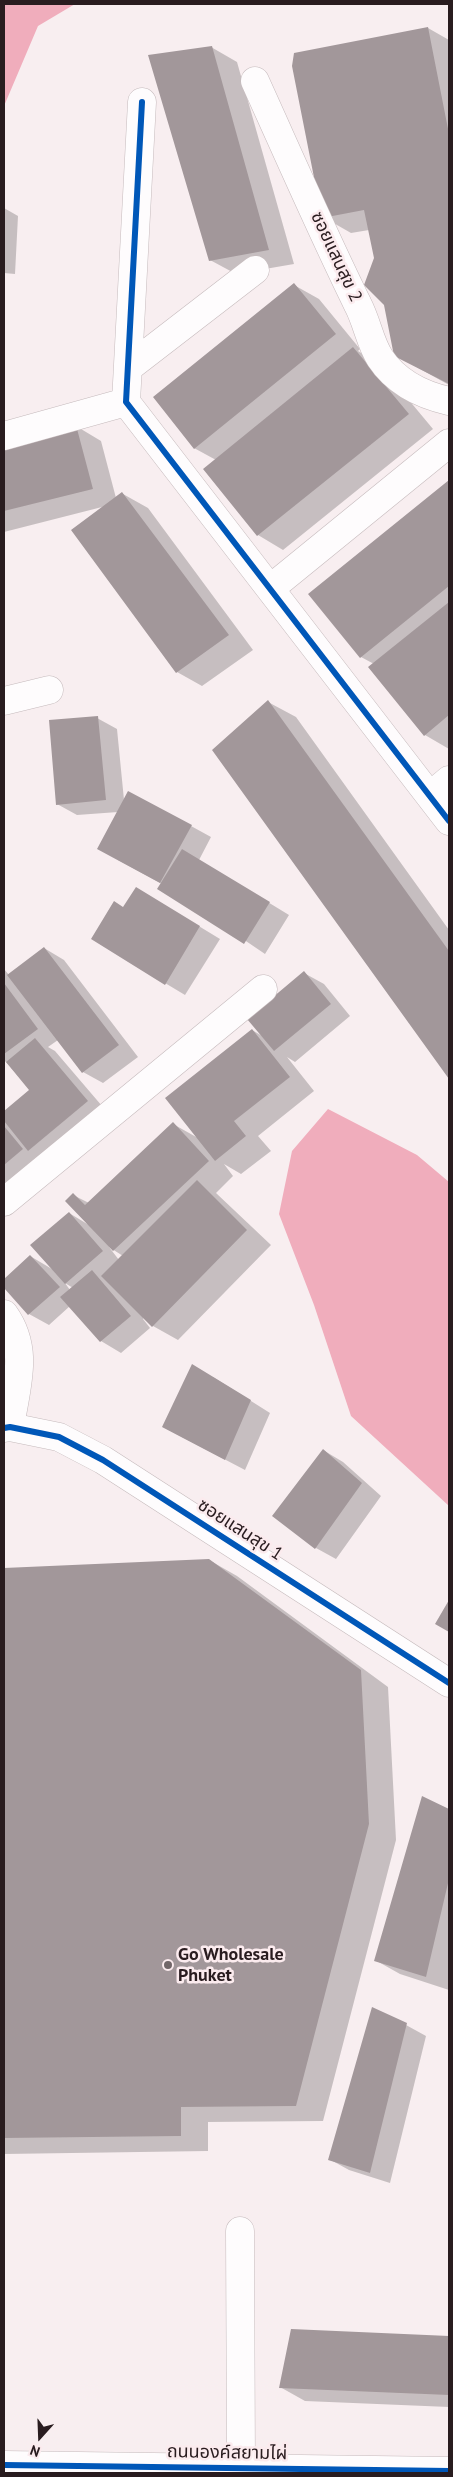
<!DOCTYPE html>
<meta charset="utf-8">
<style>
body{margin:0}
#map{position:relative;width:453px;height:2477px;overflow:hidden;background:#f8eef0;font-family:"PT Sans",sans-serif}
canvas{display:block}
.frame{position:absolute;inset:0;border:5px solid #291c1f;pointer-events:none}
.north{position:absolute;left:15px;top:2412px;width:50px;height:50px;-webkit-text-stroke:4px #fbebee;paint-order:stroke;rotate:200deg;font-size:14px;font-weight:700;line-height:20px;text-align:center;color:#291c1f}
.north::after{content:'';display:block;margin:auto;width:18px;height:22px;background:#291c1f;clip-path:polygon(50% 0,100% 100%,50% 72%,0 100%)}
</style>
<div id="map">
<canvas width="453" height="2477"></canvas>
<div class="frame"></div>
<div class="north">N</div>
</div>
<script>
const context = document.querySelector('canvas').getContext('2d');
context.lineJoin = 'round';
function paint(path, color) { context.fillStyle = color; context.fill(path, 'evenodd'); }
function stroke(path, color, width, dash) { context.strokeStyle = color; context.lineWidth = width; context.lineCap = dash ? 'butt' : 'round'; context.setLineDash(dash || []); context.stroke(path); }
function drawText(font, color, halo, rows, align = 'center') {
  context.font = font + ' "PT Sans","Noto Sans Thai",sans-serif'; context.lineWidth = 5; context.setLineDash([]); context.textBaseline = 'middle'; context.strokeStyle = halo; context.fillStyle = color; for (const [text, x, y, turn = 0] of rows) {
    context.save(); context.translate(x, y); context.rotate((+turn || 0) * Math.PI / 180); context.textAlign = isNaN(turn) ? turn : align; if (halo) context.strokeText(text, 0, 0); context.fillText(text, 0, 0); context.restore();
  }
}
paint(new Path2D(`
 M4 4H75L38 26 4 106Z
 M328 1109 417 1155 449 1182V1506L351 1416 314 1305 279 1214 292 1151Z`), '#f0adbc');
paint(new Path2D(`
 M428 28 449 40V385L395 355 369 230 351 233 323 217Z
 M211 47 237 62 294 264 236 274 210 260Z
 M4 208 18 216 15 274 4 273Z
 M294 285 319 299 360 349 358 351 378 363 433 429 283 550 258 535 204 469 216 460 194 448Z
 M76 426 101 441 116 498 123 494 148 508 253 650 202 686 177 672 106 506 4 532V445Z
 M449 482V749L425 735 374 664 361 657 310 594Z
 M268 702 296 717 449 930V1077L214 750Z
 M97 718 117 729 124 800 191 826 211 837 199 860 289 915 265 954 162 884 118 860V812L77 815 57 804Z
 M156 900 220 939 185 995 165 983 124 908Z
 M44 948 64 960 138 1057 103 1083 83 1072 58 1040 48 1047 55 1051 108 1113 4 1200V1112L31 1090 4 1060V969L9 975Z
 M304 973 324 984 350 1016 295 1062 287 1057 314 1091 258 1136 271 1151 241 1174 224 1164 233 1176 216 1193 271 1245 178 1340 153 1326 144 1317 143 1319 150 1328 121 1353 101 1341 70 1306 49 1325 29 1314 4 1286V1280L30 1256 52 1269 69 1213 89 1225 73 1195 89 1203 173 1124 198 1138 252 1030 264 1037ZM109 1247 123 1256 119 1260ZM65 1283 73 1288 70 1290Z
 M213 1377 270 1413 245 1470 163 1427Z
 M323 1450 343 1462 381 1496 336 1559 316 1548 274 1516Z
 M209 1560 237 1576 388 1687 396 1840 323 2121 208 2122V2151L4 2154V1570Z
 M423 1798 449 1810V1990L400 1974 375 1960Z
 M406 2025 426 2036 390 2183 349 2170 329 2159Z
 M292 2331 449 2338V2407L305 2401 280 2387Z`), '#0003');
paint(new Path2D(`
 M428 27 449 134V384L394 356 384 305 364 285 374 258 364 210 322 218 292 66 294 53Z
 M212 46 269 250 209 261 148 55Z
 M294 283 336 334 194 449 153 397Z
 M353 347 409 414 257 536 203 469Z
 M76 425 93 489 4 511V443Z
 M449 480V586L360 658 308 594Z
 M122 492 229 635 176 673 71 530Z
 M449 602V715L424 736 368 667Z
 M268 700 449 951V1079L212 750Z
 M98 716 106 800 56 805 49 720Z
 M128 791 192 825 160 883 97 849Z
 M182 849 270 902 244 944 157 889Z
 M136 887 200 926 165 985 91 939 114 901 123 907Z
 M44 947 119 1045 82 1073 7 975Z
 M304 971 331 1004 274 1051 247 1019Z
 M4 983 38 1029 4 1054Z
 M252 1029 290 1077 234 1121 246 1136 215 1161 165 1098Z
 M35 1038 88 1101 28 1151 4 1121V1111L29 1090 6 1062Z
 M173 1122 209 1161 113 1251 65 1201 73 1193 85 1205Z
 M4 1126 23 1149 4 1165Z
 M197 1180 247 1230 152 1327 101 1276Z
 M69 1212 103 1251 65 1284 30 1245Z
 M30 1255 60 1287 28 1315 4 1288V1279Z
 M92 1270 131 1316 100 1342 60 1297Z
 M192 1364 251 1400 225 1460 162 1427Z
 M323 1449 362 1483 315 1549 272 1516Z
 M209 1559 361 1670 369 1824 296 2106 181 2107V2136L4 2138V1568Z
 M449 1600V1632L435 1624Z
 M422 1796 449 1809V1879L426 1977 374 1961Z
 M372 2007 407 2023 370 2173 328 2160Z
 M291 2329 449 2336V2395L279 2388Z`), '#a2979a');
const minor = new Path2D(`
 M255 81C289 156 322 232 358 305 367 322 370 343 380 358 396 382 422 395 449 401
 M142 102 126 402 449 821
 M128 368 255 270
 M4 436 126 402
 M271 588 449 443
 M4 701 49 690
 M430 796 449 780
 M4 1202 263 989
 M4 1314C30 1350 16 1386 10 1427
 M4 1428 10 1427 59 1437 103 1460 449 1683
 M240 2231 241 2468
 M4 2465 449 2471`);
stroke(minor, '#c5babc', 29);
stroke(minor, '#fefcfd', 28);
stroke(new Path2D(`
 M142 102 126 402 449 821
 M4 1428 10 1427 59 1437 103 1460 449 1683
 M4 2465 449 2471`), '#0057b8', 6);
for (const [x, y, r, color] of [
 [168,1965,5,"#716668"]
]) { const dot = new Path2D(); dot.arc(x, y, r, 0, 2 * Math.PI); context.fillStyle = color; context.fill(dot); stroke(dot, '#fbebee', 2); }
drawText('18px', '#291c1f', '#fbebee', [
 ["ซอยแสนสุข 2",336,257,65],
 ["ซอยแสนสุข 1",240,1530,33],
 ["ถนนองค์สยามไผ่",227,2453,1]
]);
drawText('bold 18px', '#291c1f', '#fbebee', [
 ["Go Wholesale",178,1955],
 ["Phuket",178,1976]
], 'left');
</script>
